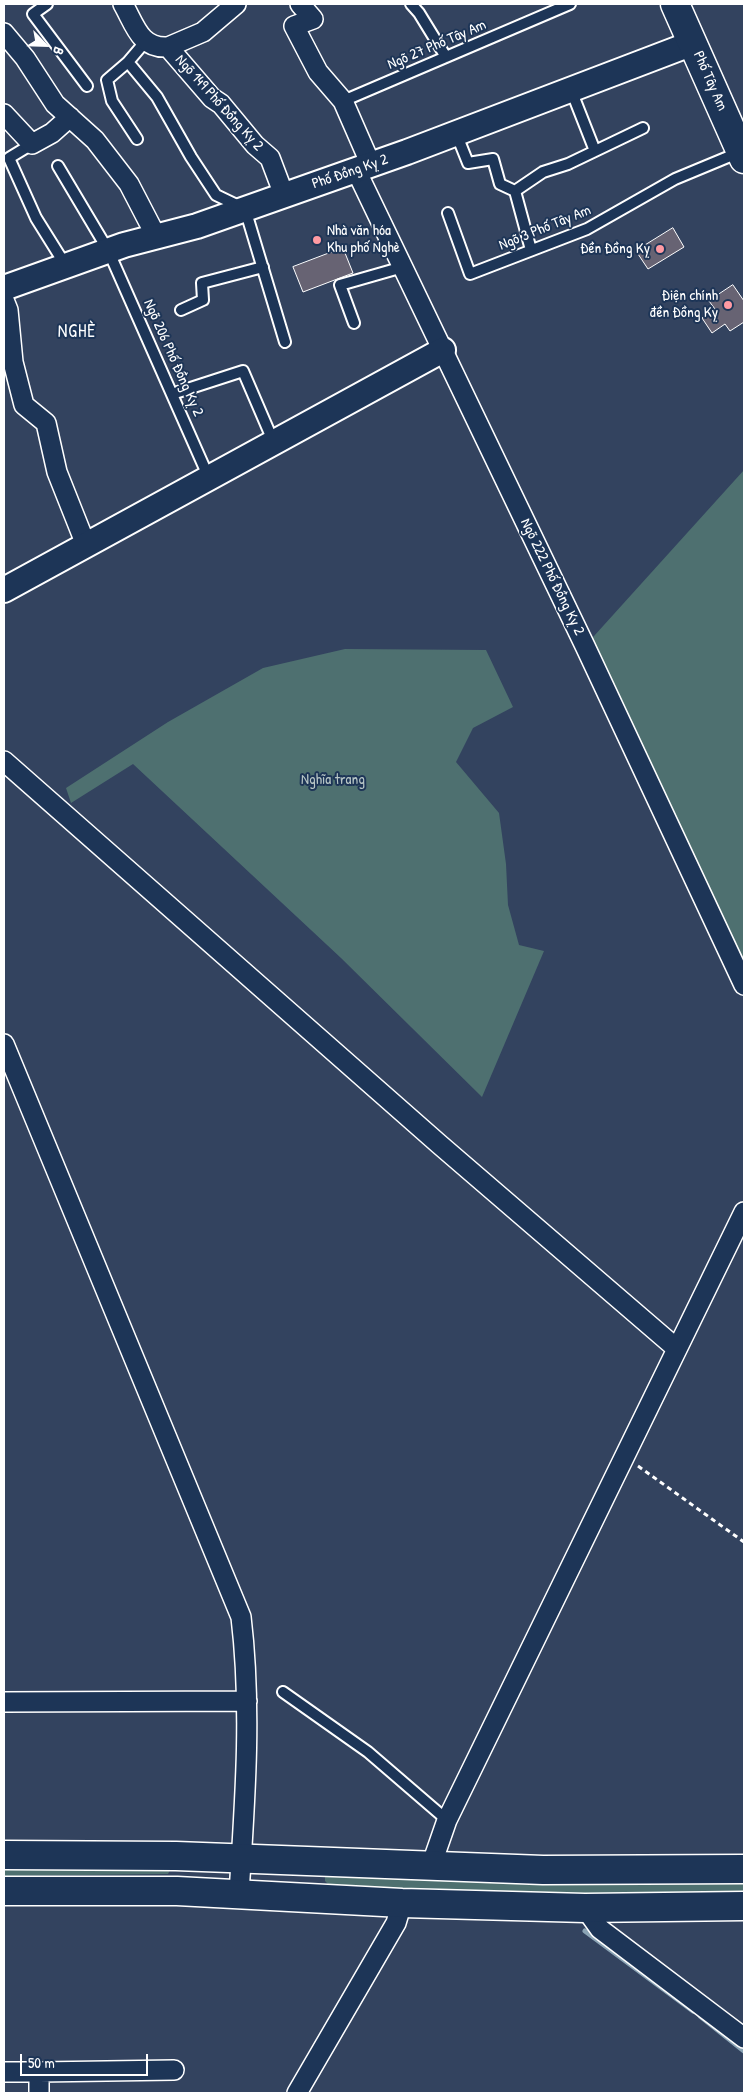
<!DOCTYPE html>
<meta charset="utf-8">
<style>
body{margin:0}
#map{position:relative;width:748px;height:2097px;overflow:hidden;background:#33435f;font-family:"Patrick Hand",sans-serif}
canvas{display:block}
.frame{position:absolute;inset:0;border:5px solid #fff;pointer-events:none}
.north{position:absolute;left:20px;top:20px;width:50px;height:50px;-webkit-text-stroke:4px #1d3557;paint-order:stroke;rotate:114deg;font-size:14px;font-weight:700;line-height:20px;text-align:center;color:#fff}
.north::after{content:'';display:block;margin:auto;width:18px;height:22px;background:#fff;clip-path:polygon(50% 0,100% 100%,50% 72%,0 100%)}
.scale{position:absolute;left:20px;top:2054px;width:128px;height:22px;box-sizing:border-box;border:2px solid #fff;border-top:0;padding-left:6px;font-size:15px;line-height:18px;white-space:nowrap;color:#fff;-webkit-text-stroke:4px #1d3557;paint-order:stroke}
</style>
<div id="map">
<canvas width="748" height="2097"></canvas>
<div class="frame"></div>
<div class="north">B</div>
<div class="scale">50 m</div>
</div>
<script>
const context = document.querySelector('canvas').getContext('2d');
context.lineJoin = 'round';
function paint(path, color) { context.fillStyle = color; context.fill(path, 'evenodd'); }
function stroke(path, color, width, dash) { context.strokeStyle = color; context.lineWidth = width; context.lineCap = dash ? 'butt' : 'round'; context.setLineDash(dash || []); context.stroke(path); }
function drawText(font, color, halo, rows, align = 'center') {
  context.font = font + ' "Patrick Hand",sans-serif'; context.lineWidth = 4; context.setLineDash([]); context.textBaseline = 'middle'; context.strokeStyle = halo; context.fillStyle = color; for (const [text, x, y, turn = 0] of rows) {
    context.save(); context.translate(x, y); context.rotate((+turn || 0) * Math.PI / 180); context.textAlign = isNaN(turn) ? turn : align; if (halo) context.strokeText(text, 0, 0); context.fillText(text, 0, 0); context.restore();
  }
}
paint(new Path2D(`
 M744 470V985L585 646Z
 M345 649 486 650 513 707 473 728 456 762 499 813 506 864 508 905 519 945 544 951 482 1097 341 958 133 764 71 803 66 788 168 722 263 668Z
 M4 1865 171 1868 168 1874 4 1876Z
 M330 1874 539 1885 744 1882V1893C606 1894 466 1899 328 1884L325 1881V1876Z`), '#4e7070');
stroke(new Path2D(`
 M585 1931 693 2011
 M700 2016 744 2051`), '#8ba4b5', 5);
const building = new Path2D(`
 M673 228 684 247 648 269 636 251Z
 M343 248 353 273 303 292 293 267Z
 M733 285 744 301V322L730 331 725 324 712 333 702 318 715 309 709 301Z`);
paint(building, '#676373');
stroke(building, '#fff', 1);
const service = new Path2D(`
 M47 4 33 14 87 86
 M411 4 419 13 446 57
 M145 42 128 62 157 97 191 157 216 195 245 209 285 342
 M128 62 107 80 112 101 137 139
 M571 90 595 151
 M343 101 570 4
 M456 133 468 163 493 159 500 184 515 191 531 250
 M32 144 9 158 36 218 66 266
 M58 166 108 250 209 478
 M515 191 543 172 568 164 643 128
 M448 213 470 274 587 229 675 179 740 152
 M181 310 203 300 202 283 263 267
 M354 323 340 285 403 267
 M172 394 243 371 274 443
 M283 1692 368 1752 447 1820`);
const minor = new Path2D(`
 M123 4C135 25 140 49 168 47L212 98 221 104 255 145 270 158 284 195
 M300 4 313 19 294 26 318 72 343 101 371 165
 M4 33 25 58 55 104 95 140 129 184 156 236
 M168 47 203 32 236 4
 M4 114 32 144 52 133 70 117
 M356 170 585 646 744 985
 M4 300 8 310 13 362 24 405 46 423 57 472 86 545
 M4 761 439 1144 676 1348
 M4 1044 241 1617C252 1708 245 1801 239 1893
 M4 1702 247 1701
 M431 1866 447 1820 744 1212
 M585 1908 600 1929 744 2038
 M4 2072H39
 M39 2093V2072L174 2070
 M297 2093 396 1923 402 1903`);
const tertiary = new Path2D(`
 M4 288 124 245 197 226 407 152 693 43
 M4 590 443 350`);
const secondary = new Path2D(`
 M675 4 744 159
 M4 1855 176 1856 543 1870 744 1869
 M4 1891H177L402 1903 585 1908 744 1906`);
stroke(service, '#fff', 14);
stroke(minor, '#fff', 22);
stroke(tertiary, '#fff', 28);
stroke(secondary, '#fff', 31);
stroke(new Path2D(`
 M638 1466 744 1542`), '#fff', 3, [5, 4]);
stroke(service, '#1d3557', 10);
stroke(minor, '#1d3557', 19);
stroke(tertiary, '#1d3557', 24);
stroke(secondary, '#1d3557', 28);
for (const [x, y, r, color] of [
 [317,240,5,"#ff9aa2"],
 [660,249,5,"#ff9aa2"],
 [728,305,5,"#ff9aa2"]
]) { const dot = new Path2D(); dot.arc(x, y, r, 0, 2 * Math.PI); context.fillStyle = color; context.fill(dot); stroke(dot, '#1d3557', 2); }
drawText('15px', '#fff', '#1d3557', [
 ["Ngõ 27 Phố Tây Am",437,45,-23],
 ["Phố Tây Am",710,81,66],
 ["Ngõ 149 Phố Đồng Kỵ 2",219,103,48],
 ["Phố Đồng Kỵ 2",350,172,-19],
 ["Ngõ 3 Phố Tây Am",545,228,-22],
 ["Ngõ 206 Phố Đồng Kỵ 2",173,358,66],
 ["Ngõ 222 Phố Đồng Kỵ 2",552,577,64]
]);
drawText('15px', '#fff', '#1d3557', [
 ["Nhà văn hóa",327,231,"left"],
 ["Khu phố Nghè",327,248,"left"],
 ["Đền Đồng Kỵ",650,249],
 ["Điện chính",718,296],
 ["đền Đồng Kỵ",718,313]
], 'right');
drawText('15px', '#b8c6c6', '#1d3557', [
 ["Nghĩa trang",333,780]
]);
context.letterSpacing = '1px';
drawText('18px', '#fff', '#1d3557', [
 ["NGHÈ",77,332]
]);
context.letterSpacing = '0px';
</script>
